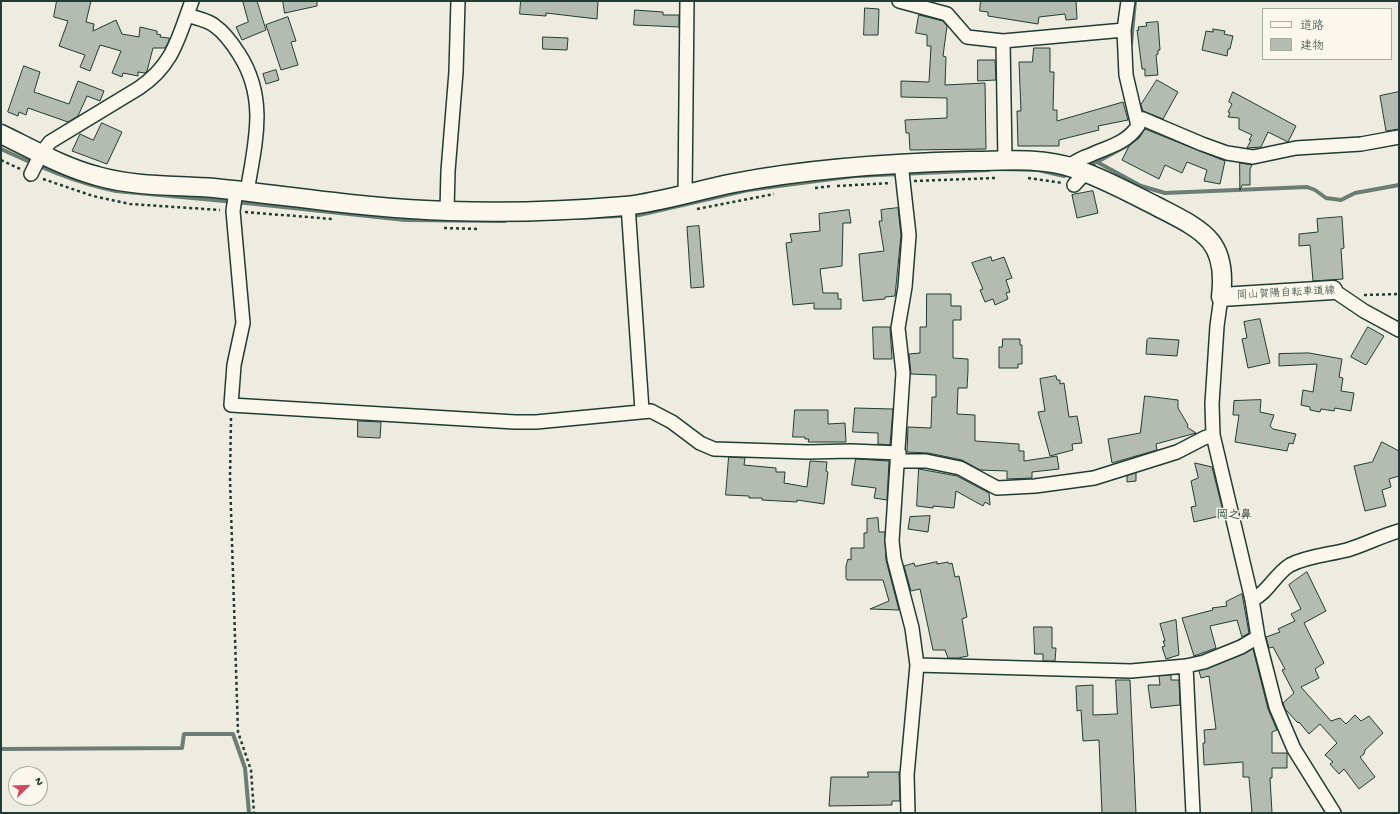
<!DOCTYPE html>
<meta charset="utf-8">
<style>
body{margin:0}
#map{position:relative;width:1400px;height:814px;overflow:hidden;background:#eeece1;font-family:"Gochi Hand","Klee One",sans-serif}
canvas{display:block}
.frame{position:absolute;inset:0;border:2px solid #1f3d34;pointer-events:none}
.legend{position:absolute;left:1262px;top:8px;width:130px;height:52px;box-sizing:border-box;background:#fbf7ec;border:1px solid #a3ada2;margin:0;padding:5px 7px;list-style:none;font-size:12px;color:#1f3d34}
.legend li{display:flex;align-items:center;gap:8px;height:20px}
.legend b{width:20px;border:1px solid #a3ada2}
.north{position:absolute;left:8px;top:766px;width:40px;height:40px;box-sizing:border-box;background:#fbf7ec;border:1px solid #a3ada2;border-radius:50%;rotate:67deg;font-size:11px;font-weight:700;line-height:16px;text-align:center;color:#1f3d34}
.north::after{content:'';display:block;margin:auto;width:14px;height:18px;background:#d1495b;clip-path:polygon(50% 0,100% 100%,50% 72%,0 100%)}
</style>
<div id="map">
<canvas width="1400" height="814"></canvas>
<div class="frame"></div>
<ul class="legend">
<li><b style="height:5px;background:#fbf7ec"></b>道路</li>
<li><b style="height:11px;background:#b4bbb0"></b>建物</li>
</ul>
<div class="north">N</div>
</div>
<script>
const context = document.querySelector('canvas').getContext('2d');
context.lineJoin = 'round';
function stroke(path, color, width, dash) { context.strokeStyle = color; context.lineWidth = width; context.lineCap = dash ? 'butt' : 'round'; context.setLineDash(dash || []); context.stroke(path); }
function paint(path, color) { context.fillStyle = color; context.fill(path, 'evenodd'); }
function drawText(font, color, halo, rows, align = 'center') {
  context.font = font + ' "Gochi Hand","Klee One",sans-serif'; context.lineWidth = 3; context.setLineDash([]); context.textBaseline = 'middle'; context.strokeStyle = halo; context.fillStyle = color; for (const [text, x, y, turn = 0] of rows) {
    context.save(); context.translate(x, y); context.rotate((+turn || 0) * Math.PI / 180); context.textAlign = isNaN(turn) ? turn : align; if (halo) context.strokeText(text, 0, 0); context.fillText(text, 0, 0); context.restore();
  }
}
stroke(new Path2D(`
 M1131 44 1135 1
 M1 149C38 166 76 183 116 191L246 203 405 220 505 221
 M1097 162 1128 145 1133 140
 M1086 167 1097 162 1141 186 1165 193 1307 187 1315 190 1326 198 1341 200 1355 193 1399 185
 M998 169 1038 170 1064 176 1070 173
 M578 218 639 215 748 190 855 176 989 170
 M1 749 182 748 184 734H233L245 768 249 813`), '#6c7d74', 4);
const building = new Path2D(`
 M57 1H91L86 22 94 24 93 31 116 20 122 34 139 37 140 27 157 31V34L161 35 160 37 169 38V41L165 48H153L147 71 145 73 138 72V76L123 73 122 77 112 73 121 51 100 45 90 71 80 67 85 55 59 46 68 21 54 17Z
 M243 1H257L266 30 242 40 236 27 248 22Z
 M283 1H317V6L285 13Z
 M521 1H598L597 19 546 13V16L520 14Z
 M981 1H1076L1077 19 1066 20 1065 14 1039 17 1038 24 988 16V12L980 11Z
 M865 8 879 9 878 35H864Z
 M635 10 663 12V15H679V27L634 25Z
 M919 15 943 21 947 26 943 56 946 57 945 85 985 83 986 149 910 150 909 133H906L905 120 947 118V98L901 97V81L929 82 931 46H927V35L916 33Z
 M288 17 296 41 291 42 298 65 281 70 266 25Z
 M1158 22 1160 50H1158V54L1156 55 1158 75 1145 76V69H1142L1137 30H1139L1138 27 1147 26 1146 23Z
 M1213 29 1225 31 1224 34 1233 36 1230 49H1228L1227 56 1202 50 1206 31 1213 32Z
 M543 37 568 38 567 50 543 49Z
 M1034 48H1050V72H1054L1053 110H1057V121L1123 102 1128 120 1098 126 1099 130 1059 140V146H1018L1017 111H1021L1019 62H1032Z
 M978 60H995L996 80 978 81Z
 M24 66 40 72 34 92 69 104 78 81 104 91 100 101 87 96 78 116 68 122 28 108 26 115 19 112 18 116 8 112Z
 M276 70 279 80 266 84 263 74Z
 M1157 80 1178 92 1163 119 1143 111 1141 105Z
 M1233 92 1296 126 1288 142 1268 132 1261 147 1247 148 1251 140H1249L1252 135 1239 129V118L1228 117 1230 113 1228 112 1232 104 1229 102Z
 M1399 92V129L1386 131 1380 96Z
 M102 123 122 132 107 164 72 151 80 134 93 140Z
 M1145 129 1225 161 1220 184 1204 181 1207 170 1187 162 1182 173 1165 165 1159 179 1122 160 1129 146 1139 138Z
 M1240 163 1252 165 1250 169V185H1242L1240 190Z
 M1093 191 1098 213 1077 218 1072 195Z
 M898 208 901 235 895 296 885 297V299L863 301 859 254 884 251 879 221H882L881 210Z
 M849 210 851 223H843L842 266 820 269 823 293H838V299H841V309H814V303L793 305 786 243 792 242 790 234 820 231 819 214Z
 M1342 217 1344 248 1341 249 1343 279 1313 281 1310 245 1299 246V234L1318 232 1317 219Z
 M699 226 704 287 691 288 687 227Z
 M991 257 992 261 1004 257 1012 278 1006 280 1010 292 1006 293 1008 299 995 305 993 299 985 302 980 290 983 289 972 263Z
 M927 294H951V306H961V320H953V358L968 359V371L967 388H958L957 414 975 415V441L1019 444V451H1024V461L1057 456 1059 469 1032 472V478L1007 479V471L980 470 962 460 928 453 907 452 908 427 931 428 932 397H936V375L911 374 909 354 920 353V327H926Z
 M1260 319 1270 363 1248 368 1242 339 1247 338 1244 322Z
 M873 327H890L892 359H874Z
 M1368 327 1384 336 1366 365 1351 357Z
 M1149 338 1179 340 1177 356 1146 354 1147 340Z
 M1003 339H1020V345H1022V364H1018V368H999V347H1002Z
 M1309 353 1342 359 1339 377 1343 378 1341 391 1354 393 1351 411 1335 408 1334 411 1321 409 1320 412 1310 410V407L1301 405 1303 390 1313 392 1317 364 1279 366V354Z
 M1056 376 1057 380H1060V384L1064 383 1069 417 1077 416 1082 443 1072 444 1073 450 1050 456 1038 412 1045 411 1040 379Z
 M1145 396 1178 400V408L1188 425 1187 427 1196 433 1156 444 1157 450 1112 463 1108 439 1140 433Z
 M1261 400 1260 412 1274 415 1270 426 1273 429 1296 434 1293 444 1289 443 1287 451 1235 442 1239 415H1233L1234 401Z
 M855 408 893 409 890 445 878 444V433L853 432Z
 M795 410H828V424L845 423 846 442H808L809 439H805V437H793Z
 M358 421 381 422 380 438 358 437Z
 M1382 442 1399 451V476L1389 479 1391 487 1382 490 1386 506 1365 511 1354 466 1372 462Z
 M729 457 745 458 744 465 776 468V472H785L784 483 807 487 810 461 827 462 826 471 828 472 824 504 797 500V502L762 500V498H749V496L726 495Z
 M856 459 889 461 887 500 874 498 876 488 852 485Z
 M1195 463 1212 467 1224 515 1194 522 1191 507 1196 506 1191 481 1198 478Z
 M919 469 957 476 989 493 990 505 985 502 983 506 956 491 954 508 933 506V508L917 506Z
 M1136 473V481L1127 482V476Z
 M930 516 928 532 908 529 910 517Z
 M878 518 879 532H885L886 560 899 610 870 609 889 601 883 580H847L846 578V566L848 559 851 560V548H864V533H867V519Z
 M937 562V564L948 562 949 564 952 563 955 577 959 576 967 617 962 619 968 656 958 658H948L945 650H933L920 589 911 591 904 566 914 563 915 566Z
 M1307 572 1326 611 1304 623 1324 663 1315 669 1319 678 1301 687 1331 721 1340 718 1346 724 1355 715 1361 721 1369 716 1383 733 1365 750 1364 754 1360 757 1375 777 1359 789 1344 769 1339 774 1330 764 1333 762 1325 755 1337 743 1320 724 1309 734 1299 722 1298 723 1285 709 1283 703 1294 693 1282 670 1285 669 1273 647 1269 648 1266 637 1280 632 1278 629 1295 621 1291 614 1301 609 1289 585Z
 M1242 594 1249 633 1242 637 1237 620 1210 626 1216 648 1194 656 1182 618 1213 610 1212 608 1227 606 1226 602Z
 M1176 620 1179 655 1166 659 1162 647 1165 646 1163 641H1165L1160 624Z
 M1034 627H1052V648H1056L1055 661H1043V654H1035Z
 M1253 649 1268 709 1277 730 1272 732V753H1287V768H1272V778H1270L1272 813H1252L1249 777H1243V762L1204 765 1203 743H1205L1204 730 1216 729 1209 676 1201 678 1199 671Z
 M1171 675V680H1179L1180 705 1151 708 1148 685H1160L1159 676Z
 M1116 680H1130L1136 813H1102L1099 740 1083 741 1081 710 1077 711 1076 686 1093 685V715L1117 714Z
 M868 772H899L900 801H892V805L829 806 831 777H868Z`);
paint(building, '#b4bbb0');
stroke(building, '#1f3d34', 1);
const street = new Path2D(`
 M899 1 947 14 967 37 1003 41 1124 30
 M187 15C195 18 208 20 215 26 225 33 232 43 239 54 268 99 255 143 247 192
 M1003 41 1005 160
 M1137 118 1143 119 1202 144 1227 153 1253 157 1296 148 1361 144 1399 137
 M901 163 909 235 905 287 898 328 903 373 892 541 894 559 912 628 917 665 907 775 908 813
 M1068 166C1074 163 1081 158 1088 156 1107 147 1126 144 1138 126L1126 75 1124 30 1128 1
 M31 174 41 154 50 142 139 88C174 64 178 38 192 1
 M1074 185 1085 173
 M236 191 233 211 243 323 234 365 231 405 515 422H536L651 411 672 422 700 443 714 449 808 452 851 451 899 453
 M685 195 687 1
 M628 205 642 410
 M447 211 448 171 456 72 458 1
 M1333 290 1364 311 1399 330
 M1221 297 1217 326 1212 404 1213 435 1252 600 1258 637 1276 707 1294 749 1334 813
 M899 461H926L960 468 997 488 1035 486 1094 478 1177 452 1204 438 1213 435
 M1252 600C1268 593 1275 574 1290 565 1308 556 1327 555 1347 550 1364 545 1381 536 1399 531
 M917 665 1131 671 1186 666 1204 662 1241 647 1258 637
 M1186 666 1193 813`);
const secondary = new Path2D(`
 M1 134C32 149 63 167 97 176 135 187 175 185 214 188 292 196 370 209 449 211 507 213 567 211 625 206 662 202 698 190 734 183 812 168 890 163 969 161 1003 161 1040 157 1073 168 1101 177 1130 193 1156 206 1202 230 1228 239 1221 297L1333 290`);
stroke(street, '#1f3d34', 16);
stroke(secondary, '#1f3d34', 21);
stroke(new Path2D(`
 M1 160 20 169
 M1028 178 1063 183
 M43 179 93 196 130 204 220 210
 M914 181 995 178
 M837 186 891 183
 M815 188 832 186
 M697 209 774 194
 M245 212 332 219
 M444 228 479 229
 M1364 295 1399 294
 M231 418 230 479 238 732 251 770 254 813`), '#1f3d34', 2.5, [3, 3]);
stroke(street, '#fbf7ec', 13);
stroke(secondary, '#fbf7ec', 18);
drawText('11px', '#1f3d34', '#fbf7ec', [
 ["岡山賀陽自転車道線",1286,294,-3]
]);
drawText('bold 12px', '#1f3d34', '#fbf7ec', [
 ["岡之鼻",1234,516]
]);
</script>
